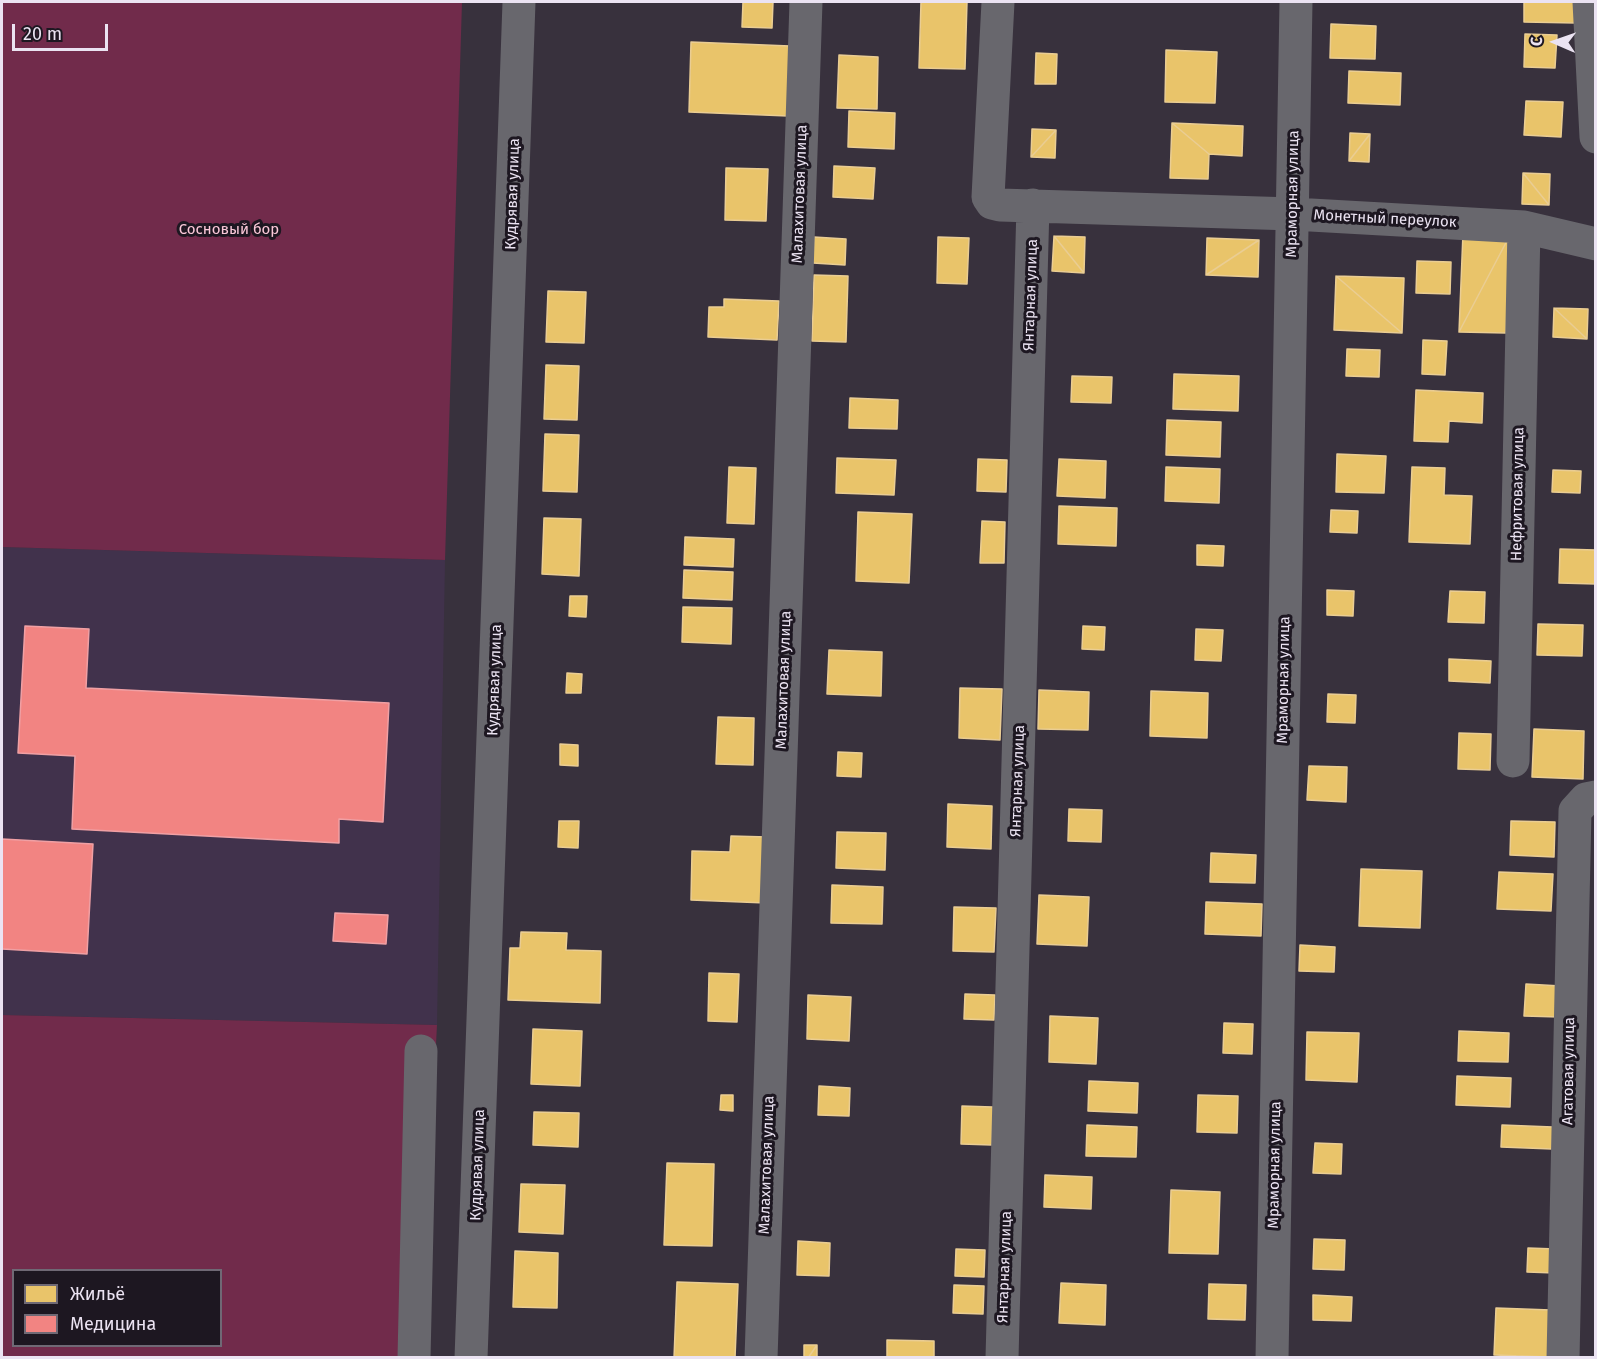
<!DOCTYPE html>
<meta charset="utf-8">
<style>
body{margin:0}
#map{position:relative;width:1597px;height:1359px;overflow:hidden;background:#38313d;font-family:"Fira Sans",sans-serif}
canvas{display:block}
.frame{position:absolute;inset:0;border:3px solid #ebe3f2;pointer-events:none}
.legend{position:absolute;left:12px;top:1269px;width:210px;height:78px;box-sizing:border-box;background:#1d1721;border:2px solid #6f6975;margin:0;padding:8px 10px;list-style:none;font-size:18px;color:#ebe3f2}
.legend li{display:flex;align-items:center;gap:12px;height:30px}
.legend b{width:30px;border:2px solid #6f6975}
.north{position:absolute;left:1525px;top:12px;width:60px;height:60px;-webkit-text-stroke:4px #1d1721;paint-order:stroke;rotate:272deg;font-size:16px;font-weight:700;line-height:24px;text-align:center;color:#ebe3f2}
.north::after{content:'';display:block;margin:auto;width:21px;height:27px;background:#ebe3f2;clip-path:polygon(50% 0,100% 100%,50% 72%,0 100%)}
.scale{position:absolute;left:12px;top:24px;width:96px;height:27px;box-sizing:border-box;border:3px solid #ebe3f2;border-top:0;padding-left:8px;font-size:18px;line-height:21px;white-space:nowrap;color:#ebe3f2;-webkit-text-stroke:4px #1d1721;paint-order:stroke}
</style>
<div id="map">
<canvas width="1597" height="1359"></canvas>
<div class="frame"></div>
<ul class="legend">
<li><b style="height:16px;background:#e9c46a"></b>Жильё</li>
<li><b style="height:16px;background:#f28482"></b>Медицина</li>
</ul>
<div class="north">С</div>
<div class="scale">20 m</div>
</div>
<script>
const context = document.querySelector('canvas').getContext('2d');
context.lineJoin = 'round';
function paint(path, color) { context.fillStyle = color; context.fill(path, 'evenodd'); }
function stroke(path, color, width, dash) { context.strokeStyle = color; context.lineWidth = width; context.lineCap = dash ? 'butt' : 'round'; context.setLineDash(dash || []); context.stroke(path); }
function drawText(font, color, halo, rows, align = 'center') {
  context.font = font + ' "Fira Sans",sans-serif'; context.lineWidth = 6; context.setLineDash([]); context.textBaseline = 'middle'; context.strokeStyle = halo; context.fillStyle = color; for (const [text, x, y, turn = 0] of rows) {
    context.save(); context.translate(x, y); context.rotate((+turn || 0) * Math.PI / 180); context.textAlign = isNaN(turn) ? turn : align; if (halo) context.strokeText(text, 0, 0); context.fillText(text, 0, 0); context.restore();
  }
}
paint(new Path2D(`
 M2 547 445 560 437 1025 2 1015Z`), '#41324c');
paint(new Path2D(`
 M2 2H462L445 560 2 547Z
 M2 1015 437 1025 420 1357 2 1358ZM14 1270H220V1346H14Z`), '#712b4b');
const homes = new Path2D(`
 M743 2H773L772 28 742 27Z
 M921 2H967L965 69 919 68Z
 M1524 2H1576V23L1524 22Z
 M1331 24 1376 26 1375 59 1330 58Z
 M1525 34 1557 35 1555 68 1524 67Z
 M691 42 790 46 788 116 689 112Z
 M1166 50 1217 52 1215 103 1165 102Z
 M1036 53 1057 54 1056 84H1035Z
 M839 55 878 57 877 109 837 108Z
 M1349 71 1401 73 1400 105 1348 103Z
 M1526 101 1563 102 1561 137 1524 135Z
 M849 111 895 113 894 149 848 147Z
 M1172 123 1209 154 1208 179 1170 178Z
 M1172 123 1243 126 1242 156 1209 154Z
 M1032 129 1056 130 1031 157Z
 M1056 130 1055 158 1031 157Z
 M1350 133 1370 134 1349 161Z
 M1370 134 1369 162 1349 161Z
 M834 166 875 168 873 199 833 197Z
 M726 168 768 169 766 221 725 220Z
 M1523 173 1549 205 1522 204Z
 M1523 173 1550 174 1549 205Z
 M1463 233 1510 235 1459 332Z
 M1510 235 1506 333 1459 332Z
 M1054 236 1084 273 1052 271Z
 M1054 236 1085 237 1084 273Z
 M814 237 846 239 845 265 813 263Z
 M938 237 969 238 967 284 937 283Z
 M1207 238 1259 240 1206 275Z
 M1259 240 1258 277 1206 275Z
 M1417 261 1451 262 1450 294 1416 293Z
 M814 275 848 276 846 342 812 341Z
 M1336 276 1404 278 1402 333Z
 M1336 276 1402 333 1334 330Z
 M548 291 586 292 584 343 546 342Z
 M724 299 779 301 777 340 708 337 709 307H724Z
 M1554 308 1588 309 1587 339Z
 M1554 308 1587 339 1553 337Z
 M1423 340 1447 341 1445 375 1422 374Z
 M1347 349 1380 350 1379 377 1346 376Z
 M546 365 579 366 577 420 544 419Z
 M1174 374 1239 376 1238 411 1173 409Z
 M1072 376 1112 377 1111 403 1071 402Z
 M1416 390 1483 393 1482 423 1449 421 1448 442 1414 441Z
 M850 398 898 400 897 429 849 428Z
 M1167 420 1221 422 1220 457 1166 455Z
 M545 434 579 435 577 492 543 491Z
 M1337 454 1386 456 1384 493 1336 492Z
 M837 458 896 460 894 495 836 493Z
 M978 459 1007 460 1006 492 977 491Z
 M1059 459 1106 461 1105 498 1057 496Z
 M729 467 756 468 754 524 727 523Z
 M1166 467 1220 469 1219 503 1165 501Z
 M1412 467 1445 468 1444 495 1472 496 1470 544 1409 542Z
 M1553 470 1581 471 1580 493 1552 492Z
 M1059 506 1117 508 1116 546 1058 544Z
 M1331 510 1358 511 1357 533 1330 532Z
 M858 512 912 514 909 583 856 581Z
 M544 518 581 519 579 576 542 574Z
 M982 521 1005 522 1004 563H980Z
 M685 537 734 539 733 567 684 565Z
 M1197 545 1224 546 1223 566 1197 565Z
 M1560 549 1596 550V584L1559 583Z
 M684 570 733 572 732 600 683 598Z
 M1327 590 1354 591 1353 616 1327 615Z
 M1450 591 1485 592 1484 623 1448 622Z
 M570 596H587L586 617 569 616Z
 M683 607 732 608 731 644 682 642Z
 M1538 624 1583 625 1582 656 1537 655Z
 M1083 626 1105 627 1104 650 1082 649Z
 M1196 629 1223 630 1221 661 1195 660Z
 M829 650 882 652 881 696 827 694Z
 M1449 659 1491 661 1490 683 1449 681Z
 M567 673 582 674 581 693H566Z
 M960 688 1002 689 1000 740 959 738Z
 M1039 690 1089 692 1088 730 1038 729Z
 M1151 691 1208 693 1207 738 1150 736Z
 M1328 694 1356 695 1355 723 1327 722Z
 M718 717 754 718 753 765 716 764Z
 M1534 729 1584 731 1583 779 1532 777Z
 M1459 733 1491 734 1490 770 1458 769Z
 M560 744 578 745V766L560 765Z
 M838 752 862 753 861 777 837 776Z
 M1309 766 1347 767 1346 802 1307 800Z
 M948 804 992 806 991 849 947 847Z
 M1069 809 1102 810 1101 842 1068 841Z
 M559 821H579L578 848 558 847Z
 M1511 821 1555 822 1554 857 1510 855Z
 M837 832 886 833 885 870 836 868Z
 M731 836 768 837 766 903 691 900 692 851 730 852Z
 M1211 853 1256 855 1255 883 1210 882Z
 M1361 869 1422 871 1420 928 1359 926Z
 M1499 872 1553 874 1551 911 1497 909Z
 M832 885 883 887 882 924 831 923Z
 M1039 895 1089 897 1087 946 1037 944Z
 M1206 902 1262 904 1261 936 1205 934Z
 M954 907 996 908 994 952 953 951Z
 M521 932 567 933 566 950 601 951 600 1003 508 1000 510 948H520Z
 M1300 945 1335 947 1334 972 1299 971Z
 M709 973 739 974 737 1022 708 1021Z
 M1526 984 1561 986 1559 1017 1524 1016Z
 M965 994 995 995 994 1020 964 1019Z
 M808 995 851 997 849 1041 807 1039Z
 M1050 1016 1098 1018 1096 1064 1049 1062Z
 M1224 1023 1253 1024 1252 1054 1223 1053Z
 M533 1029 582 1031 580 1086 531 1084Z
 M1459 1031 1509 1033 1508 1062 1458 1061Z
 M1307 1032 1359 1033 1357 1082 1306 1080Z
 M1457 1076 1511 1078 1510 1107 1456 1105Z
 M1089 1081 1138 1083 1137 1113 1088 1111Z
 M819 1086 850 1088 849 1116 818 1115Z
 M721 1095H733V1111L720 1110Z
 M1198 1095 1238 1096 1237 1133 1197 1132Z
 M962 1106 993 1107 992 1145 961 1144Z
 M534 1112 579 1113 578 1147 533 1145Z
 M1087 1125 1137 1127 1136 1157 1086 1156Z
 M1502 1125 1553 1127 1552 1149 1501 1147Z
 M1315 1143 1342 1144 1341 1174 1313 1173Z
 M667 1163 714 1164 712 1246 664 1245Z
 M1045 1175 1092 1177 1091 1209 1044 1207Z
 M521 1184 565 1185 563 1234 519 1232Z
 M1171 1190 1220 1192 1218 1254 1169 1253Z
 M1314 1239 1345 1240 1344 1270 1313 1269Z
 M798 1241 830 1243 829 1276 797 1275Z
 M1528 1248 1556 1249 1555 1273 1527 1272Z
 M956 1249 985 1250 984 1277 955 1276Z
 M515 1251 558 1253 557 1308 513 1307Z
 M677 1282 738 1284 735 1358H674Z
 M1061 1283 1106 1285 1105 1325 1059 1323Z
 M1209 1284 1246 1285 1245 1320 1208 1319Z
 M954 1285 984 1286 983 1314 953 1313Z
 M1313 1295 1352 1297 1351 1321 1313 1320Z
 M1496 1308 1551 1310 1549 1357 1494 1355Z
 M887 1340 934 1341V1358H887Z
 M804 1345H817L808 1358H804Z
 M817 1345V1358H808Z`);
paint(homes, '#e9c46a');
stroke(homes, '#eacd93', 1.5);
const health = new Path2D(`
 M25 626 89 629 86 688 389 703 383 822 339 819V843L72 829 75 756 18 753Z
 M2 839 93 844 87 954 2 949Z
 M335 913 388 915 386 944 333 941Z`);
paint(health, '#f28482');
stroke(health, '#f0a0a4', 1.5);
stroke(new Path2D(`
 M998 2 988 197 992 203 1000 205 1293 214 1524 227 1596 244
 M1589 2 1596 137
 M1513 761 1524 227
 M414 1358 421 1051
 M471 1358 519 2
 M761 1358 806 2
 M1002 1358 1033 205
 M1272 1358 1296 2
 M1563 1358 1575 811 1586 799 1596 797`), '#68676d', 33);
drawText('15px', '#ebe3f2', '#1d1721', [
 ["Кудрявая улица",513,194,-88],
 ["Малахитовая улица",800,194,-88],
 ["Мраморная улица",1293,194,-89],
 ["Монетный переулок",1385,219,3],
 ["Янтарная улица",1031,295,-88],
 ["Нефритовая улица",1518,494,-89],
 ["Кудрявая улица",495,680,-88],
 ["Малахитовая улица",784,680,-88],
 ["Мраморная улица",1284,680,-89],
 ["Янтарная улица",1018,781,-88],
 ["Агатовая улица",1569,1071,-89],
 ["Кудрявая улица",478,1165,-88],
 ["Малахитовая улица",767,1165,-88],
 ["Мраморная улица",1275,1165,-89],
 ["Янтарная улица",1005,1267,-88]
]);
drawText('15px', '#fbc8d9', '#1d1721', [
 ["Сосновый бор",229,230]
]);
</script>
